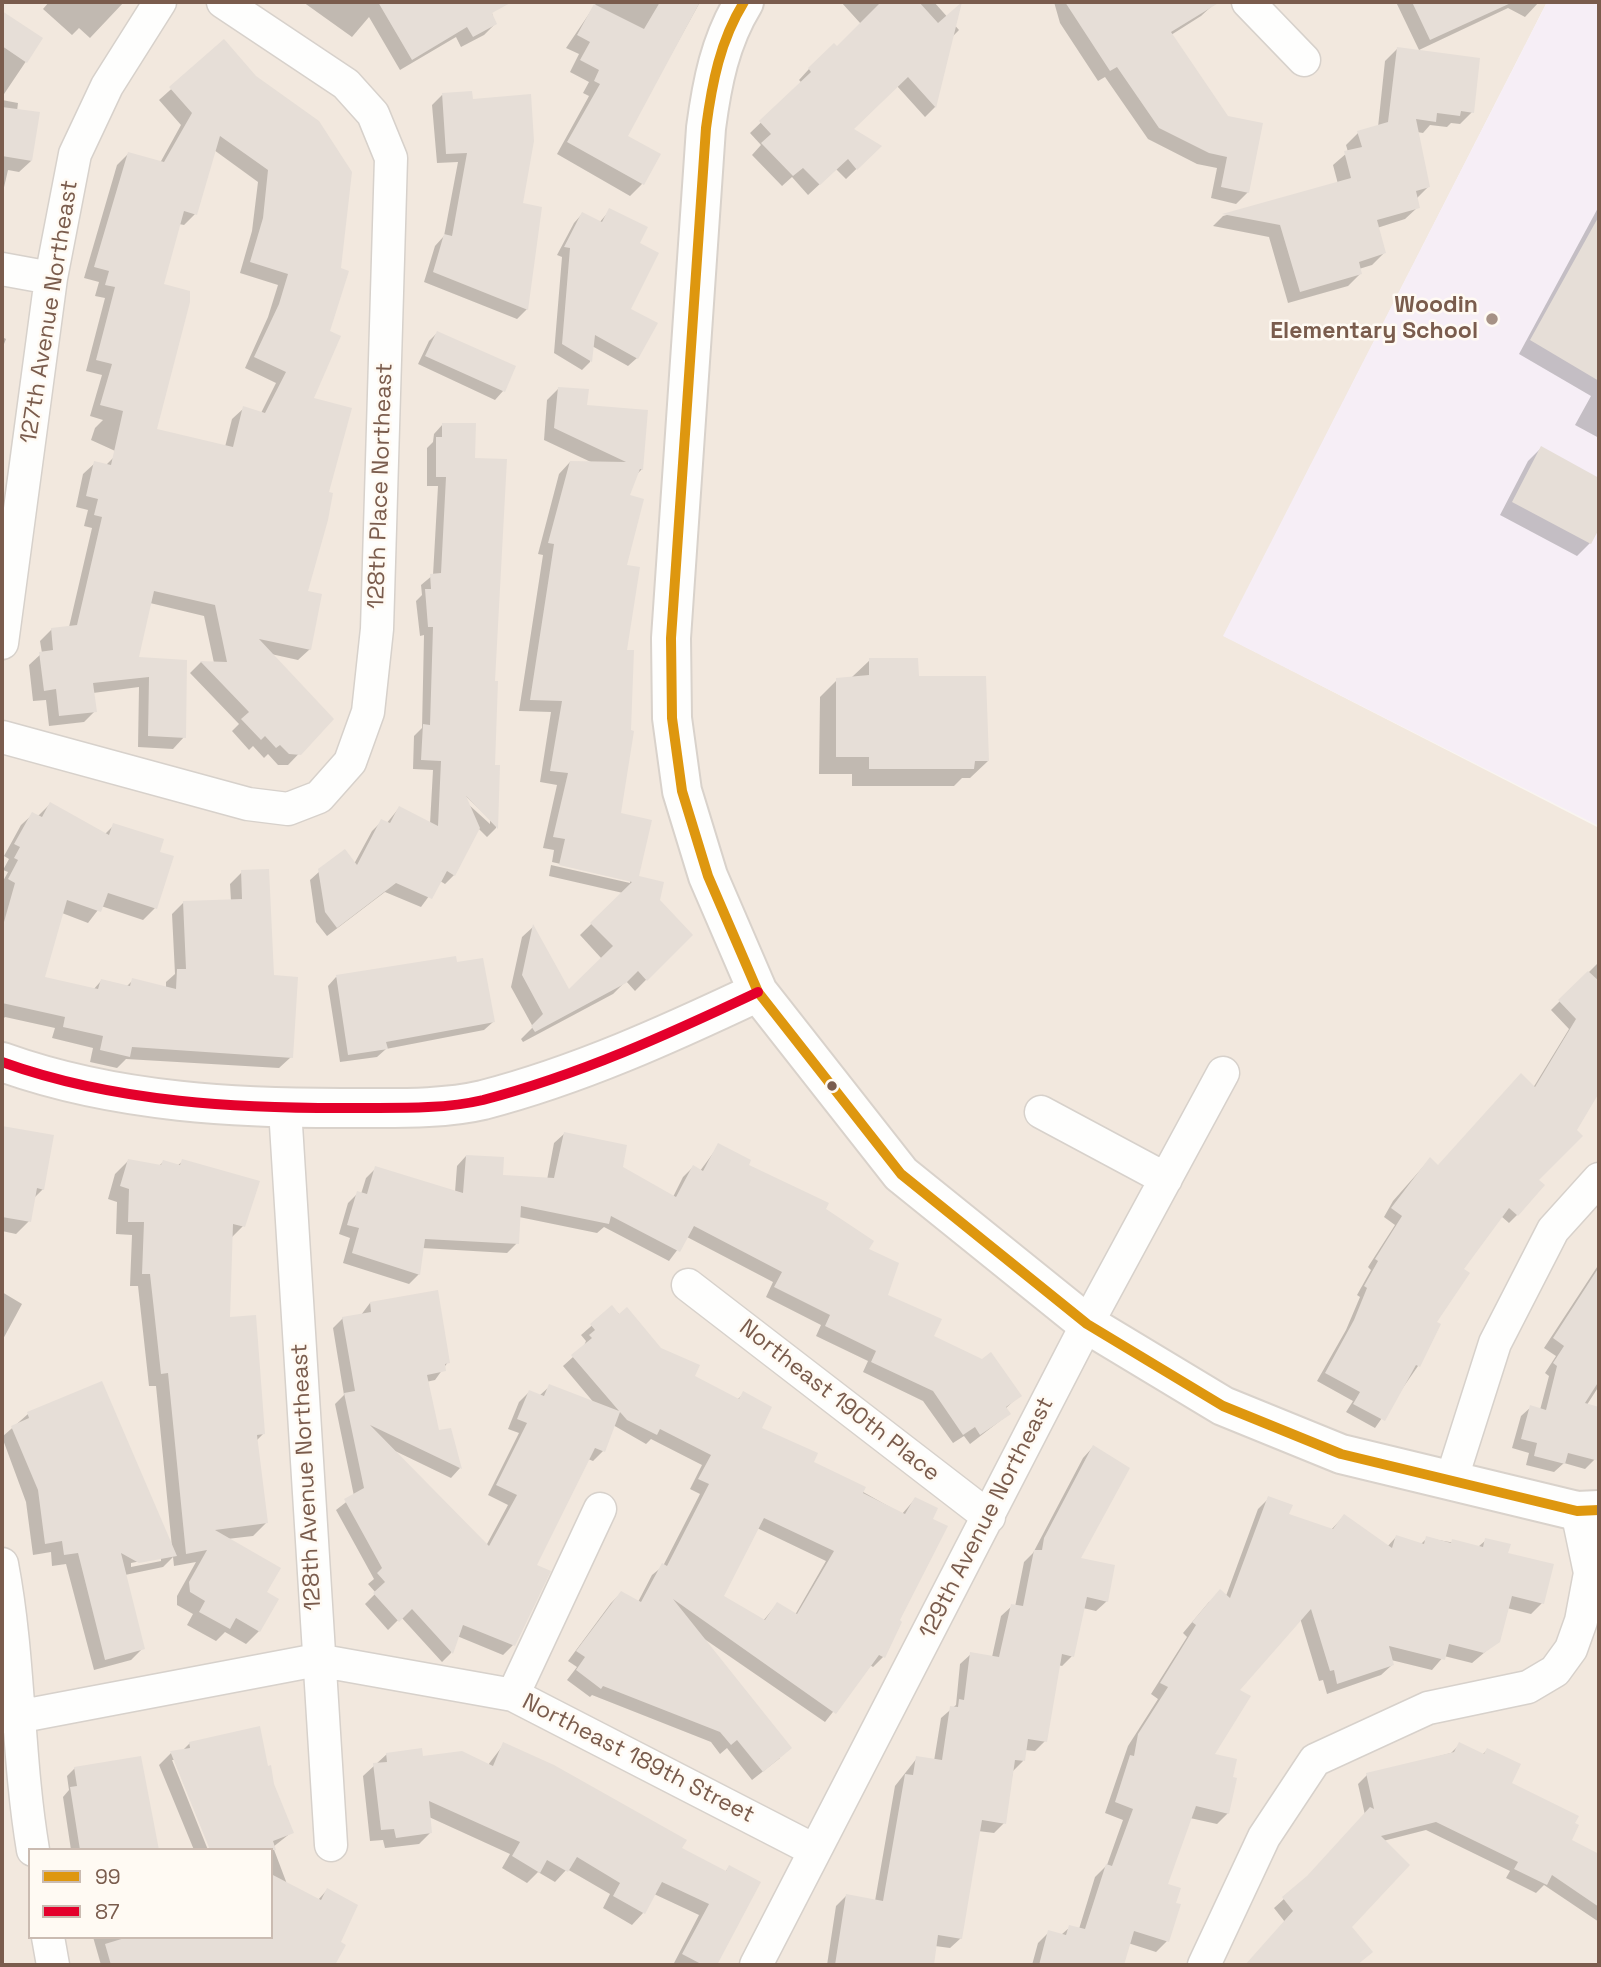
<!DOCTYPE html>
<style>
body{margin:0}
#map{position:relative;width:1601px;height:1967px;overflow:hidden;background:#f9f5f0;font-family:"Space Grotesk",sans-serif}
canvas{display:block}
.frame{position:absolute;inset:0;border:4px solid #7a5c4d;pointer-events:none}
.legend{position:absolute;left:28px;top:1848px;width:245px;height:91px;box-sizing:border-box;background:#fffaf3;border:2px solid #cabbb1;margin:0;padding:9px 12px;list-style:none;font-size:21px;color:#7a5c4d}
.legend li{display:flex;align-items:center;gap:14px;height:35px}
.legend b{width:35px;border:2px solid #cabbb1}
</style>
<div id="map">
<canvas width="1601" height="1967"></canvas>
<div class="frame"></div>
<ul class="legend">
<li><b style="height:9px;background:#de970f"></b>99</li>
<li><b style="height:9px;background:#e4002b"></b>87</li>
</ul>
</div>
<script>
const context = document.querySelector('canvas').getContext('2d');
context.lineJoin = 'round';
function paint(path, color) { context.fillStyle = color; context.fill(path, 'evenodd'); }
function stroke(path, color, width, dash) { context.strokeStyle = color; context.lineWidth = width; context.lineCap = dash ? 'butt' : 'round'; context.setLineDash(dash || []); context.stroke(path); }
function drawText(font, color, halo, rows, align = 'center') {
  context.font = font + ' "Space Grotesk",sans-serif'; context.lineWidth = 5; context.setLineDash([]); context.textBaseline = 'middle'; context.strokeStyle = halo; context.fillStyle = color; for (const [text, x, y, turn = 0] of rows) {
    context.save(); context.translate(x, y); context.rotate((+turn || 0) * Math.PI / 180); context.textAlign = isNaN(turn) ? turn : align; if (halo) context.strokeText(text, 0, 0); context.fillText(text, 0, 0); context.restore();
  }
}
paint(new Path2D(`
 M2 2H1547L1224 636 1599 828V1965H2ZM30 1850H271V1937H30Z`), '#f2e8de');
paint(new Path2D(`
 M1547 2H1599V826L1223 636Z`), '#f6eef6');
paint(new Path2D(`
 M49 2H124L90 38 79 28 72 35 43 9Z
 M303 2H489L495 24 484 35 461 47 456 37 400 70 369 17 352 37Z
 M597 2H700L626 136 659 155 642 184 630 196 557 154 589 96 583 93 589 82 570 72 579 54 566 48Z
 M841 2H934L959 30 952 37 935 107 925 117 897 86 852 130 880 146 846 179 836 169 808 195 792 177 782 186 752 155 761 145 750 133 802 83 799 80 809 69 834 45 837 48 861 24Z
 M1054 2H1211L1213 5 1201 16 1171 35 1248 192 1236 204 1211 198 1217 168 1197 164 1148 139 1105 77 1098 81 1060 23Z
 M1396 2H1539L1525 17 1508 8 1419 50Z
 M9 18 41 39 2 97V26Z
 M224 42 328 332 311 400 327 493 306 592 310 649 298 660 271 654 332 719 288 765H278L268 754 264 758 253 746 249 750 232 731 239 724 190 673 201 662 214 663 204 616 150 603 137 658 185 661 184 737 173 749 138 747 139 687 93 693 95 711 84 722 49 726 46 700 33 701 29 665 42 653 40 641 52 629 69 627 92 528 84 526 88 510 76 507 83 474 95 463 105 466 114 457 135 460 91 440 95 428 103 420 90 416 102 375 86 371 105 298 95 296 99 282 84 278 117 165 128 154 160 163 181 125 159 100ZM214 150 258 182 252 231 240 273 278 285 268 317 245 368 276 383 261 413 244 408 232 419 225 447 154 431 162 285 179 224 184 225 195 214Z
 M1397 49 1472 112 1460 124 1451 123 1447 127 1430 125 1423 133 1417 132 1428 187 1416 199 1418 207 1405 219 1377 228 1384 253 1372 265 1359 269 1360 274 1348 286 1288 303 1269 237 1213 226 1223 216 1338 184 1333 165 1348 152 1346 145 1358 133 1378 127 1385 61Z
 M442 95 471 101 521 205 527 309 517 319 424 282 435 246 444 236 458 162 437 163 432 105Z
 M2 100 18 103 17 111 31 161 19 172 8 170 2 196Z
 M1599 206V438L1575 425 1591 396 1519 354Z
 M610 210 637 244 629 309 637 358 628 366 592 346 590 362 582 370 554 353 562 257 557 255 574 223 582 214 599 223Z
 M437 333 514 367 503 391 495 400 418 364 429 341Z
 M2 337 6 339 2 349Z
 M558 389 585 407 642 469 635 476 628 496 619 814 637 877 690 935 635 991 626 981 613 994 523 1042 521 1039 533 1027 511 987 522 937 533 927 568 992 602 959 580 935 623 893 549 876 551 865 630 883V880L552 862 554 850 543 848 557 785 540 782 551 712 519 711 543 555 538 554 559 474 570 462 593 463 544 440 547 400Z
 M443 424 474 460 493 682V766L498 767 496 828 487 837 478 828 454 875 445 884 440 881 421 907 385 892 327 936 316 922 310 880 320 871 354 864 372 831 382 821 386 824 399 808 430 824 433 770 413 769 414 736 422 728 424 635 420 636 416 601 422 595 421 585 433 575 438 486H427V448L433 442 434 434ZM459 790 490 819V824L456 793Z
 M1541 448 1599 480V525L1590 543 1577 556 1500 515 1528 461Z
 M870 660 917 678 988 761 970 778H962L954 786H852V774H819L820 697 837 680 852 677Z
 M50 804 105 834 114 825 158 853 155 908 143 920 101 906 88 923 62 913 43 978 93 990 101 981 126 987 133 980 166 988V982L175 974 172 914 184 902 231 901 230 884 242 872 273 977 291 1057 279 1068 126 1059 117 1068 90 1062 93 1048 52 1038 55 1028 5 1017 2 1020 4 895 2 883 8 872 3 870 9 859 4 856 21 825 33 814 38 816Z
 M1599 962V1058L1595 1062 1599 1065V1090L1575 1130 1537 1180 1517 1215 1509 1223 1501 1216 1462 1269 1435 1323 1418 1366 1375 1428 1346 1412 1353 1401 1317 1381 1346 1330 1360 1297 1357 1295 1371 1270 1368 1267 1395 1225 1384 1217 1393 1201 1430 1159 1438 1167 1533 1088 1569 1029 1551 1010Z
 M336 977 493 1022 484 1030 386 1049 377 1057 340 1062 328 986Z
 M2 1128 52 1136 43 1189 33 1199 29 1221 16 1234 2 1231Z
 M564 1134 673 1197 683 1177 693 1167 700 1171 719 1145 746 1166 824 1210 867 1249 886 1296 932 1337 1019 1396 1005 1409 1009 1414 970 1444 964 1436 953 1443 923 1401 863 1372 868 1361 816 1336 821 1325 766 1297 773 1282 687 1237 669 1261 604 1227 597 1233 519 1217 517 1243 507 1253 422 1248 419 1274 409 1284 343 1263 350 1238 339 1234 348 1203 358 1193 361 1194 366 1178 376 1168 455 1192 457 1166 466 1156 501 1176 547 1180 554 1143Z
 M128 1161 159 1166 163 1162 177 1166 183 1161 243 1226 230 1239 228 1319 263 1434 256 1441 266 1523 253 1536 227 1539 265 1593 259 1631 246 1644 225 1632 216 1641 187 1625 193 1614 177 1605V1596L196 1562 174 1566 173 1557 163 1567 125 1575 143 1648 131 1660 94 1670 66 1564 52 1566 51 1552 33 1555 26 1502 2 1437 28 1414 172 1547 156 1386H149L138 1286H130L132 1235 116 1234 117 1202 108 1199 115 1174ZM161 1557V1561L131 1567V1563Z
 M1599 1264V1386L1581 1414 1599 1410V1442L1595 1459 1585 1469 1564 1463 1554 1472 1526 1465 1529 1453 1512 1448 1521 1416 1531 1407 1540 1410 1549 1376 1545 1373 1556 1356 1544 1348Z
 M2 1292 22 1304 2 1341Z
 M370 1303 448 1362 435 1380 426 1382 437 1432 449 1430 460 1468 451 1478 393 1450 486 1546 508 1505 488 1495 519 1433 508 1429 519 1402 529 1392 539 1396 550 1386 595 1404 563 1366 583 1348 586 1341 581 1335 612 1308 692 1377 737 1400 743 1394 759 1429 812 1463 902 1514 915 1499 897 1621 883 1657 873 1667 870 1665 825 1722 700 1636 780 1758 752 1780 727 1748 720 1754 711 1742 592 1695 590 1697 567 1680 577 1667 568 1661 611 1603 621 1593 638 1602 652 1575 663 1566 700 1494 690 1489 702 1465 651 1439 646 1444 613 1425 603 1451 593 1461 588 1459 534 1566 513 1645 503 1655 457 1636 451 1653 442 1662 401 1617 388 1630 365 1604 376 1593 368 1584 374 1579 336 1510 354 1496 335 1404 344 1395 333 1328 343 1318 361 1315ZM757 1528 826 1561 795 1615 777 1604 763 1621 722 1596Z
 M1093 1447 1079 1560 1107 1601 1096 1611 1083 1608 1072 1656 1062 1666 1058 1665 1045 1741 1035 1751 1025 1750 1023 1761 1013 1771 1004 1823 994 1833 978 1831 961 1938 950 1948 935 1946 932 1965H827L836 1906 846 1896 875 1901 895 1786 917 1758 934 1761 941 1718 956 1705 960 1664 971 1654 992 1657 1001 1616 1012 1606 1015 1607 1024 1562 1033 1553 1083 1458Z
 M1269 1498 1287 1515 1331 1530 1344 1516 1387 1547 1396 1537 1421 1544 1427 1538 1478 1547 1486 1540 1506 1554 1542 1603 1531 1614 1507 1608 1498 1641 1472 1663 1444 1656 1432 1670 1391 1660 1392 1665 1381 1675 1327 1694 1323 1680 1319 1681 1300 1618 1238 1690 1212 1755 1228 1813 1217 1824 1190 1818 1166 1885 1167 1941 1156 1952 1128 1943 1123 1965H1032L1038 1943 1049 1932 1061 1935 1070 1927 1079 1929 1095 1877 1107 1865 1123 1820 1105 1813 1128 1746 1158 1699 1151 1694 1187 1637 1183 1633 1209 1602 1226 1596 1258 1509Z
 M190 1743 267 1768 292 1832 273 1847 287 1884 318 1900 327 1890 338 1943 343 1946 334 1965H197L190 1961 271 1937V1850L176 1760H172L208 1850H194L159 1765 171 1753 182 1751Z
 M504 1744 680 1849 725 1872 729 1867 758 1883 715 1965H673L699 1915 654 1894 643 1913 632 1925 603 1908 610 1894 567 1869 555 1882 538 1872 527 1883 502 1868 510 1854 429 1817 430 1833 419 1844 385 1848 383 1840 370 1841 363 1776 387 1754 488 1765Z
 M1460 1744 1482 1755 1487 1750 1509 1784 1570 1841 1599 1857V1922L1544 1885 1536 1893 1506 1878 1510 1871 1426 1830 1383 1841 1350 1927 1361 1961 1356 1965H1246L1285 1922 1274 1908 1305 1880 1365 1815 1358 1784 1367 1775 1451 1753Z
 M75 1768 157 1850H71L63 1797 69 1790 67 1776Z
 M93 1937H173L181 1965H101Z`), '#0003');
paint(new Path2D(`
 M378 2H512L492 13 497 24 473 37 467 27 412 60Z
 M660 2H700L628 136 661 154 644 185 567 142 600 84 594 81 599 70 580 60 590 42 577 35 594 4 644 29Z
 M881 2H919L938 23 962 2 936 108 908 77 854 129 882 146 857 170 848 159 820 185 803 168 793 176 761 143 771 134 759 121 811 72 808 68 834 43 837 46Z
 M1065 2H1220L1171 32 1228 116 1263 123 1249 193 1221 187 1227 157 1209 153 1159 128 1117 67 1110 71Z
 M1412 2H1513L1430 40Z
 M2 11 43 38 27 63 2 46Z
 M224 39 256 76 319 121 352 172 341 268 349 271 330 331 341 336 314 398 352 408 329 492 333 493 328 520 308 591 322 594 311 650 259 639 334 719 301 755 289 754 280 745 276 748 265 736 261 740 241 719 249 712 200 661 227 662 215 605 154 591 139 657 187 660 186 738 148 736 149 677 93 683 97 712 59 716 56 689 44 691 39 652 53 650 51 628 77 625 102 517 94 515 98 499 86 496 94 461 111 465 123 411 100 405 112 364 96 360 115 287 105 285 109 271 94 267 128 152 164 162 192 113 169 87ZM220 136 268 170 263 218 250 262 288 274 279 304 254 357 286 372 265 413 243 406 233 447 157 429 190 302V291L164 284 184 211 197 215Z
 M1397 47 1480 58 1474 113 1461 111 1460 116 1437 113 1436 122 1416 119 1430 187 1416 191 1420 208 1377 220 1386 253 1359 262 1362 274 1300 292 1280 225 1222 214 1351 178 1344 151 1362 147 1357 131 1388 122Z
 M472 91 473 99 531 94 534 141 523 203 542 207 528 310 433 272 444 234 452 236 467 153 446 154 442 93Z
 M2 107 40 112 32 161 2 156Z
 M609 208 648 227 640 243 659 253 631 309 658 323 638 359 595 335 592 362 562 344 570 248 564 247 582 212 602 222Z
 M1599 216V381L1530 340Z
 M437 331 516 366 505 392 425 356Z
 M558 387 589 389 587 405 648 410 643 470 640 469 630 495 644 499 627 565 640 567 627 650H634L631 730 634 731 621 813 652 820 639 876 664 882 660 900 693 935 647 981 638 971 626 983 535 1032 531 1026 543 1014 522 975 533 924 569 989 613 946 590 923 632 882 559 865 565 839 553 837 568 773 550 771 562 701 530 700 554 544 548 543 570 461 626 462 554 428Z
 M442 423H476L475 458 507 459 495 681H498L495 765H500L498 829 466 796 480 828 455 876 447 871 432 899 396 883 337 928 325 912 318 869 345 849 357 865 381 819 390 823 399 806 438 826 441 761 421 760 423 724 430 725 433 627H428L425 589H431L430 574 441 573 446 477H436V437H442Z
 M1541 446 1599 478V529L1591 544 1512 502Z
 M869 658H918L919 676H986L989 761H975L974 769H869V757H836V678L869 675Z
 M50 802 109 835 113 823 164 839 160 852 174 856 157 909 108 893 101 912 67 900 45 977 98 989 101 979 130 986 132 978 176 989 177 969H186L183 901 242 899 241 870 269 869 274 975 298 977 293 1058 132 1047 130 1057 100 1050 103 1036 63 1027 65 1017 2 1003V929L15 883 8 879 18 860 14 858 20 847 14 844 32 812 42 817Z
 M456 956 457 962 483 958 495 1022 386 1042 388 1049 348 1055 336 975Z
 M1588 971 1599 981V1093L1577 1130 1583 1136 1539 1180 1545 1185 1518 1216 1509 1208 1464 1269 1470 1273 1437 1322 1441 1324 1420 1367 1416 1365 1385 1421 1353 1404 1360 1392 1325 1373 1354 1320 1367 1288 1364 1286 1378 1261 1375 1259 1402 1216 1391 1208 1430 1157 1438 1165 1521 1073 1535 1087 1576 1019 1558 1000Z
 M2 1126 54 1135 44 1190 37 1188 31 1222 2 1217Z
 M564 1132 627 1145 623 1167 676 1197 693 1165 703 1171 718 1143 751 1160 749 1165 829 1203 826 1209 874 1241 869 1249 899 1263 888 1295 942 1319 934 1336 982 1359 991 1352 1022 1396 1006 1407 1011 1414 980 1435 975 1427 963 1435 933 1391 871 1362 876 1351 825 1326 830 1315 774 1287 782 1272 694 1226 680 1252 611 1216 609 1224 521 1206 519 1244 425 1239 420 1275 352 1253 359 1228 347 1225 357 1191 367 1194 375 1166 463 1193 466 1155 504 1157 503 1175 554 1178Z
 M128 1159 161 1165 163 1160 180 1165 182 1159 260 1181 245 1227 233 1224 230 1317 256 1315 265 1434 257 1435 268 1523 215 1530 281 1568 267 1592 279 1599 260 1632 236 1618 230 1629 199 1612 205 1601 190 1592 189 1582 207 1550 186 1554 168 1373 161 1374 150 1274H142L144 1222H128L129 1189 120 1186Z
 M1599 1267V1381L1585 1403 1599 1407V1461L1568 1453 1565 1464 1534 1456 1537 1443 1521 1439 1530 1405 1546 1410 1557 1366 1553 1363 1564 1346 1553 1338Z
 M438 1290 450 1363 445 1364 446 1371 427 1375 439 1430 451 1428 462 1469 370 1425 489 1546 517 1495 496 1485 527 1423 517 1419 529 1390 544 1396 549 1384 619 1411 571 1355 592 1338 589 1335 595 1330 590 1324 612 1305 619 1314 627 1307 661 1348 700 1365 695 1376 739 1399 743 1391 772 1407 762 1428 818 1453 814 1462 866 1487 863 1493 905 1514 915 1497 938 1508 933 1519 948 1526 900 1620 902 1622 885 1658 879 1655 836 1714 673 1599 792 1748 763 1772 737 1740 731 1745 720 1732 603 1686 601 1689 576 1670 585 1657 576 1651 621 1591 641 1602 662 1563 667 1566 709 1484 698 1479 711 1455 660 1429 657 1435 627 1420 620 1412 605 1452 595 1448 537 1565 551 1571 515 1646 463 1625 453 1654 412 1609 399 1622 373 1593 385 1582 377 1573 382 1568 344 1499 364 1488 344 1393 355 1391 342 1317 371 1312 370 1302ZM764 1518 834 1551 797 1614 777 1602 765 1620 724 1596Z
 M102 1381 177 1556 139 1563 121 1553 145 1649 105 1660 78 1553 64 1555 62 1541 45 1544 38 1490 11 1426 29 1418 27 1412Z
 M1093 1445 1130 1468 1081 1558 1115 1565 1108 1602 1087 1597 1074 1657 1062 1654 1047 1742 1028 1739 1025 1761 1015 1760 1006 1824 982 1820 962 1939 938 1935 934 1965H835L846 1894 883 1901 905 1774 913 1775 916 1756 942 1760 950 1706 958 1707 959 1699 964 1700 970 1652 999 1657 1011 1604 1023 1606 1034 1550H1042L1044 1538Z
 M1268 1496 1293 1505 1289 1514 1333 1529 1344 1514 1392 1548 1396 1535 1424 1544 1426 1536 1451 1543 1452 1539 1483 1547 1485 1538 1511 1544 1508 1553 1554 1564 1544 1604 1512 1596 1500 1642 1484 1653 1449 1644 1445 1660 1389 1646 1394 1665 1337 1684 1334 1670 1330 1671 1311 1609 1240 1690 1251 1696 1215 1754 1237 1759 1233 1777 1237 1778 1229 1814 1196 1806 1168 1884 1181 1888 1176 1903 1181 1904 1169 1942 1134 1931 1124 1965H1039L1048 1930 1066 1935 1069 1925 1085 1929 1106 1864 1112 1866 1133 1809 1115 1802 1130 1755 1134 1756 1138 1734 1168 1687 1160 1683 1196 1625 1192 1622 1220 1589 1230 1598Z
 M260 1726 268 1766 271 1765 274 1784 294 1833 273 1841 276 1850H210L170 1751 190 1748 189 1742Z
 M503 1742 554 1765 687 1840 682 1848 726 1871 729 1865 761 1882 717 1965H703L682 1954 709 1904 662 1882 645 1914 613 1896 620 1883 577 1857 568 1872 547 1860 540 1873 512 1856 520 1842 429 1801 432 1833 396 1838 394 1829 381 1830 373 1763 387 1762 386 1753 422 1748 423 1756 462 1751 493 1766Z
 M1459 1742 1484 1754 1487 1748 1521 1764 1512 1783 1579 1816 1575 1823 1579 1825 1572 1840 1599 1854V1907L1552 1875 1547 1885 1514 1869 1518 1862 1436 1822 1381 1836 1410 1865 1352 1927 1373 1952 1357 1965H1245L1293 1911 1282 1897 1307 1876 1370 1807 1374 1809 1366 1773 1454 1752Z
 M141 1756 159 1850H80L70 1787 77 1786 74 1767Z
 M271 1874 321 1900 327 1888 358 1905 341 1942 346 1945 335 1965H111L105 1944 128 1937H271Z`), '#e6ded7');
const street = new Path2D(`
 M1248 2 1304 60
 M2 269 51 278
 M2 643 51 278 75 154 107 86 160 2
 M2 737 248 804 288 809 319 797 350 762 368 712 377 629 391 158 373 114 346 84 223 2
 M285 1109 331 1845
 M1041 1112 1166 1179
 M688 1285 989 1517
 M1451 1481 1495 1343 1553 1230 1599 1179
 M2 1564C20 1658 17 1755 33 1850
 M513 1695 600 1509
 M2 1717H17L317 1660 513 1695 814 1850
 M48 1937 53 1965
 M756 1965 1087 1324 1223 1073
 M1204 1965 1264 1837 1315 1760 1428 1708 1528 1687 1555 1671 1571 1649 1581 1621 1590 1573 1577 1511`);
const secondary = new Path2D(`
 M744 2C720 41 712 83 706 128L671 638 672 718 682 791 708 876 758 992 901 1174 1087 1324 1223 1406 1341 1454 1577 1511 1599 1510
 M2 1062C116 1103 241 1109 362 1108 400 1108 445 1109 483 1100 579 1075 669 1034 758 992`);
stroke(street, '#d7d1cb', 35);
stroke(secondary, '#d9d2cb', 42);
stroke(street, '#fefefd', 32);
stroke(secondary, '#fefefd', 38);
stroke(new Path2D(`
 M744 2C720 41 712 83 706 128L671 638 672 718 682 791 708 876 758 992 901 1174 1087 1324 1223 1406 1341 1454 1577 1511 1599 1510`), '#de970f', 10);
stroke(new Path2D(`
 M2 1062C116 1103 241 1109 362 1108 400 1108 445 1109 483 1100 579 1075 669 1034 758 992`), '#e4002b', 10);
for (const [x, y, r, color] of [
 [1492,319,7,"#a69286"],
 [832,1086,6,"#7a5c4d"]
]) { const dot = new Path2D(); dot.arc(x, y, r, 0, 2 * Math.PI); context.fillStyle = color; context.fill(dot); stroke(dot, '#fffaf3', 2.5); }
drawText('bold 23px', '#7a5c4d', '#fffaf3', [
 ["Woodin",1478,306],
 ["Elementary School",1478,332]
], 'right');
drawText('23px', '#7a5c4d', '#fffaf3', [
 ["127th Avenue Northeast",50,312,-81],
 ["128th Place Northeast",381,486,-88],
 ["Northeast 190th Place",839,1401,38],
 ["128th Avenue Northeast",307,1477,-93],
 ["129th Avenue Northeast",987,1518,-63],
 ["Northeast 189th Street",638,1759,27]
]);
</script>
